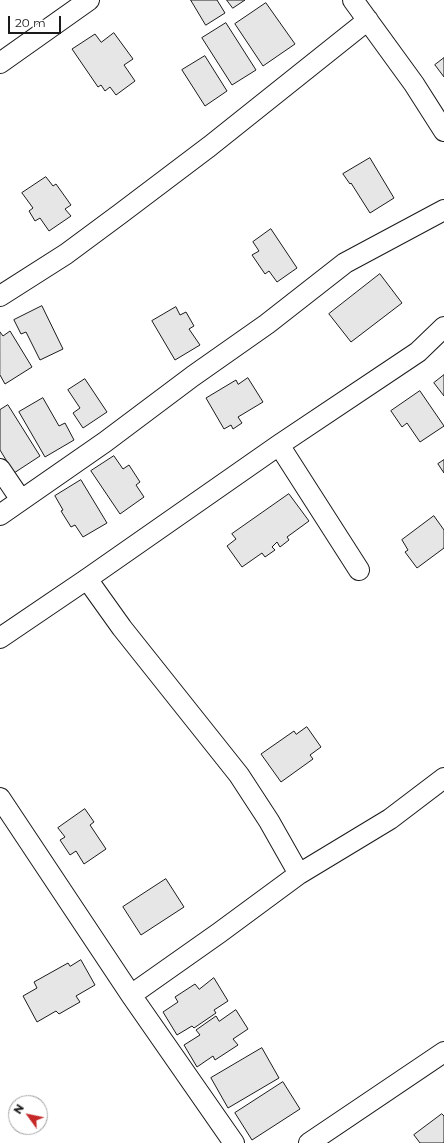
<!DOCTYPE html>
<style>
body{margin:0}
#map{position:relative;width:444px;height:1143px;overflow:hidden;background:#fff;font-family:Montserrat,sans-serif}
canvas{display:block}
.north{position:absolute;left:8px;top:1095px;width:40px;height:40px;box-sizing:border-box;background:#fff;border:1px solid #a3a3a3;border-radius:50%;rotate:303deg;font-size:11px;font-weight:700;line-height:16px;text-align:center;color:#1a1a1a}
.north::after{content:'';display:block;margin:auto;width:14px;height:18px;background:#c62828;clip-path:polygon(50% 0,100% 100%,50% 72%,0 100%)}
.scale{position:absolute;left:8px;top:16px;width:53px;height:18px;box-sizing:border-box;border:2px solid #1a1a1a;border-top:0;padding-left:5px;font-size:12px;line-height:14px;white-space:nowrap;color:#1a1a1a;-webkit-text-stroke:3px #fff;paint-order:stroke}
</style>
<div id="map">
<canvas width="444" height="1143"></canvas>
<div class="north">N</div>
<div class="scale">20 m</div>
</div>
<script>
const context = document.querySelector('canvas').getContext('2d');
context.lineJoin = 'round';
function paint(path, color) { context.fillStyle = color; context.fill(path, 'evenodd'); }
function stroke(path, color, width, dash) { context.strokeStyle = color; context.lineWidth = width; context.lineCap = dash ? 'butt' : 'round'; context.setLineDash(dash || []); context.stroke(path); }
const building = new Path2D(`
 M191 0H217L225 13 206 25Z
 M227 0H245L233 8Z
 M266 3 295 44 263 66 235 24Z
 M226 23 256 70 232 85 202 38Z
 M114 33 133 59 124 65 135 81 116 95 110 87 105 91 101 85 98 87 72 49 95 34 101 42Z
 M205 56 227 91 205 106 182 70Z
 M444 58V77L435 65Z
 M370 158 394 198 370 213 351 183 350 184 343 174Z
 M46 177 53 186 56 184 71 205 65 209 71 216 49 231 40 218 35 221 29 211 33 208 22 193Z
 M271 229 297 268 277 282 269 271 265 274 252 255 259 251 253 242Z
 M380 274 402 303 351 342 329 314Z
 M42 306 63 349 40 360 26 332 21 334 14 320Z
 M176 307 180 315 186 312 194 326 189 329 200 345 175 360 152 321Z
 M0 332 3 336 10 331 32 367 5 384 0 375Z
 M444 375V396L434 383Z
 M248 378 263 402 238 417 242 423 233 429 231 425 224 429 206 398 236 380 238 384Z
 M85 379 107 412 83 428 73 413 80 408 68 390Z
 M420 391 444 426 420 442 407 423 402 427 391 411Z
 M43 398 59 426 65 423 74 440 45 457 19 412Z
 M8 405 40 456 14 473 0 450V410Z
 M114 456 123 469 129 465 140 482 136 485 144 497 120 514 91 471Z
 M444 460V473L438 464Z
 M81 480 107 523 83 537 75 525 71 527 61 511 63 510 55 496Z
 M289 494 309 521 287 537 289 540 280 547 277 542 272 547 275 550 265 557 262 553 242 567 227 546 236 539 232 534Z
 M434 516 444 530V548L417 568 405 552 408 550 402 540Z
 M307 727 321 747 310 755 313 759 281 782 261 754 294 731 296 734Z
 M85 809 94 822 90 825 106 849 84 864 76 851 70 855 60 840 65 837 58 828Z
 M166 879 184 907 141 935 123 907Z
 M81 960 95 985 76 996 80 1002 59 1014 56 1011 37 1022 23 996 37 988 34 982 68 963 70 966Z
 M214 978 228 1001 214 1010 216 1013 194 1028 192 1026 177 1035 163 1012 178 1002 175 997 195 984 199 989Z
 M236 1010 248 1029 233 1039 238 1045 215 1060 213 1056 197 1067 184 1045 200 1035 196 1030 216 1016 219 1021Z
 M262 1048 279 1078 228 1108 211 1078Z
 M283 1082 300 1109 252 1140 235 1113Z
 M442 1114 444 1116V1143H420L414 1135Z`);
paint(building, '#e6e6e6');
stroke(building, '#1a1a1a', 1);
const minor = new Path2D(`
 M353 0 414 84 444 131
 M0 63 89 0
 M0 296 66 254 120 214 210 146 368 20
 M279 445 359 570
 M0 469 21 500
 M0 515 105 442 193 376 267 324 345 263 444 210
 M87 579 122 628 239 775 269 821 299 874
 M0 638 87 579 279 445 418 352 444 327
 M0 798 131 995 234 1143
 M131 995 219 933 299 874 390 819 444 778
 M309 1143 444 1052`);
stroke(minor, '#1a1a1a', 22);
stroke(minor, '#fff', 20);
</script>
